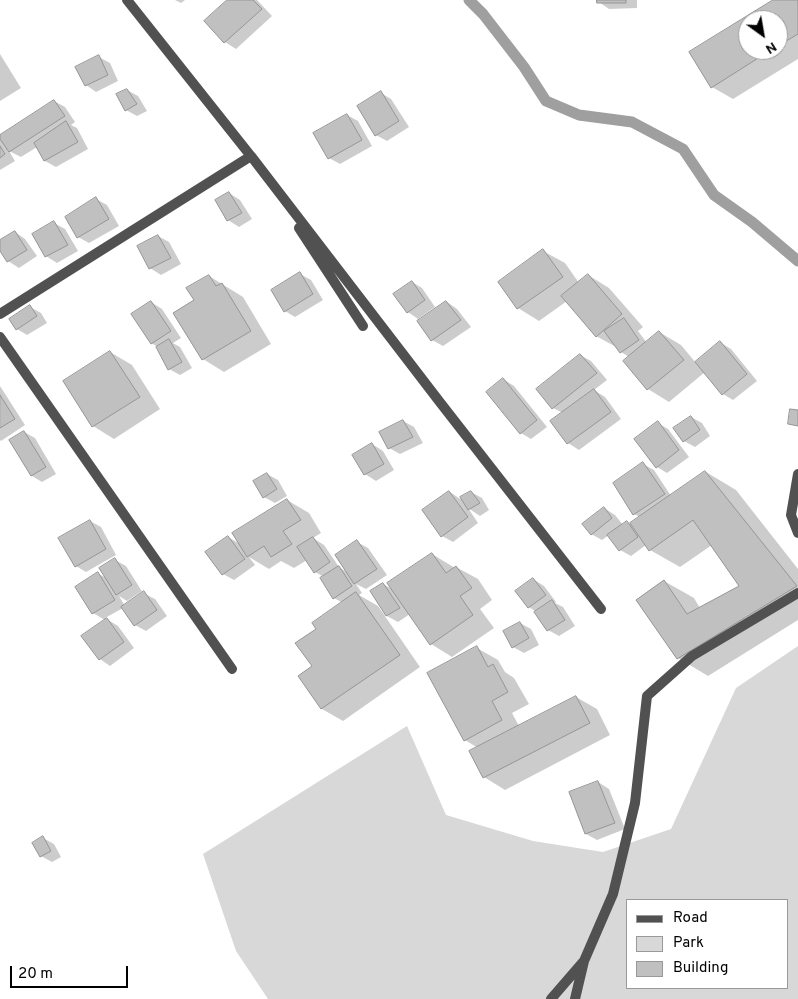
<!DOCTYPE html>
<style>
body{margin:0}
#map{position:relative;width:798px;height:999px;overflow:hidden;background:#fff;font-family:Overpass,sans-serif}
canvas{display:block}
.legend{position:absolute;left:626px;top:899px;width:162px;height:90px;box-sizing:border-box;background:#fff;border:1px solid #999;margin:0;padding:6px 9px;list-style:none;font-size:15px;color:#000}
.legend li{display:flex;align-items:center;gap:10px;height:25px}
.legend b{width:25px;border:1px solid #999}
.north{position:absolute;left:738px;top:10px;width:50px;height:50px;box-sizing:border-box;background:#fff;border:1px solid #999;border-radius:50%;rotate:148deg;font-size:14px;font-weight:700;line-height:20px;text-align:center;color:#000}
.north::after{content:'';display:block;margin:auto;width:18px;height:22px;background:#000;clip-path:polygon(50% 0,100% 100%,50% 72%,0 100%)}
.scale{position:absolute;left:10px;top:966px;width:118px;height:22px;box-sizing:border-box;border:2px solid #000;border-top:0;padding-left:6px;font-size:15px;line-height:18px;white-space:nowrap;color:#000;-webkit-text-stroke:4px #fff;paint-order:stroke}
</style>
<div id="map">
<canvas width="798" height="999"></canvas>
<ul class="legend">
<li><b style="height:6px;background:#515151"></b>Road</li>
<li><b style="height:14px;background:#d8d8d8"></b>Park</li>
<li><b style="height:14px;background:#c0c0c0"></b>Building</li>
</ul>
<div class="north">N</div>
<div class="scale">20 m</div>
</div>
<script>
const context = document.querySelector('canvas').getContext('2d');
context.lineJoin = 'round';
function paint(path, color) { context.fillStyle = color; context.fill(path, 'evenodd'); }
function stroke(path, color, width, dash) { context.strokeStyle = color; context.lineWidth = width; context.lineCap = dash ? 'butt' : 'round'; context.setLineDash(dash || []); context.stroke(path); }
paint(new Path2D(`
 M798 646V999H268L236 951 203 854 407 726 446 815 533 841 603 852 671 829 736 688ZM627 900H787V988H627Z`), '#d8d8d8');
paint(new Path2D(`
 M175 0H185L181 3Z
 M229 0H257L272 16 236 49 225 42 205 21Z
 M598 0H637V8L609 9 599 2Z
 M776 0H798V59L733 99 712 87 690 53ZM748 20H778V50H748Z
 M0 54 21 88 0 101Z
 M99 57 110 63 118 81 96 92 86 85Z
 M127 90 138 96 147 111 137 116 126 110Z
 M381 93 391 99 409 127 387 141 376 135Z
 M54 101 65 107 75 122 71 125 77 128 88 149 56 167 45 161 37 147 21 157 9 151 15 161 0 170V136Z
 M347 115 358 121 372 146 340 164 329 158Z
 M229 193 240 200 252 219 239 227 228 220 216 201Z
 M96 199 107 205 119 226 89 243 78 237Z
 M54 223 65 229 78 251 57 263 46 256Z
 M15 232 25 239 37 256 19 268 8 261 0 248V242Z
 M158 236 169 242 181 264 161 275 150 268 139 247Z
 M543 251 565 263 579 283 588 275 609 288 643 327 638 331 647 343 659 332 681 345 696 363 721 343 731 349 757 381 733 400 723 394 705 372 669 402 648 389 625 361 629 357 621 352 618 348 596 336 567 301 539 321 518 308 499 282Z
 M300 274 311 280 323 300 295 317 285 311Z
 M209 276 243 297 271 344 224 372 203 359 196 301Z
 M412 282 422 288 435 307 418 319 408 312Z
 M151 302 162 309 181 338 173 343 180 347 192 368 180 375 169 369 158 347 151 343Z
 M447 302 457 309 471 327 443 346 432 340Z
 M30 307 41 313 47 323 27 335 17 329Z
 M110 352 132 365 160 409 114 439 93 426 65 382Z
 M580 355 591 361 607 380 594 390 605 397 621 419 579 450 568 443 563 413 553 408 538 389Z
 M503 379 514 386 547 427 531 439 521 433Z
 M0 386 25 425 1 441 0 440Z
 M691 417 702 423 710 436 695 447 684 441Z
 M403 421 414 427 423 443 400 454 389 448Z
 M658 423 668 429 689 457 667 473 657 467Z
 M24 432 35 438 56 474 42 482 32 476Z
 M372 444 383 451 394 470 376 481 365 474 354 455Z
 M643 464 654 470 671 496 706 472 736 490 798 569V620L708 676 678 658 664 581 694 598 700 608 741 586 712 545 680 567 650 550 646 545 631 556 620 550 609 535 602 540 591 534 604 508 615 515 623 525 627 522 630 524 640 517 634 514 614 483Z
 M267 474 278 480 287 496 275 503 264 497Z
 M450 492 460 499 471 492 482 498 489 510 480 516 468 508 478 523 453 542 442 536Z
 M287 500 309 513 321 533 313 538 324 545 339 567 348 573 357 542 368 548 387 575 366 589 356 584 362 593 359 595 378 606 420 667 343 721 322 709 300 676 313 666 318 629 343 603 334 598 324 577 315 572 307 560 294 568 281 561 269 569 249 557 255 565 234 580 223 574 228 537 240 544Z
 M90 521 101 527 116 555 86 572 76 566Z
 M432 554 455 568 456 567 478 579 492 600 480 609 494 628 452 657 431 644 410 614 398 622 385 615 383 584 394 590Z
 M115 560 126 566 143 593 155 599 167 616 146 631 135 625 123 608 105 618 118 626 134 648 110 666 100 659 105 620 93 613 98 574 107 578ZM142 591 143 593 125 606 119 596 127 601Z
 M533 579 544 586 556 602 555 603 563 607 575 626 559 636 548 630 535 611 529 607 517 592Z
 M520 623 531 629 539 645 524 653 513 647Z
 M477 648 498 660 505 672 514 678 529 704 512 713 519 726 576 697 597 709 610 735 505 790 484 777 478 748 465 740Z
 M598 782 609 789 625 829 597 840 586 834 571 792Z
 M43 838 54 844 61 857 52 862 41 856Z`), '#0003');
stroke(new Path2D(`
 M469 0 483 14 524 67 546 101 579 115 632 122 683 149 714 195 752 222 798 261`), '#9f9f9f', 11);
const building = new Path2D(`
 M227 0H253L262 9 224 43 204 21Z
 M597 0H626V3H597Z
 M773 0H798V34L778 46V20H748V50H771L711 88 689 52Z
 M99 55 108 75 85 86 75 67Z
 M127 89 137 104 125 111 116 94Z
 M381 91 399 121 375 136 357 106Z
 M54 100 65 116 9 152 0 139V135Z
 M347 114 362 140 328 159 313 133Z
 M66 121 78 142 44 161 34 143Z
 M0 146 5 154 0 158Z
 M229 192 242 213 227 221 215 200Z
 M96 197 109 219 77 238 65 217Z
 M54 221 68 245 45 257 32 234Z
 M15 231 27 250 7 262 0 251V240Z
 M158 235 171 258 149 269 137 246Z
 M543 249 563 277 517 309 498 282Z
 M300 272 313 294 284 312 271 290Z
 M588 274 622 314 596 337 561 296Z
 M209 275 216 286 222 283 251 331 202 360 173 313 194 300 186 288Z
 M412 281 425 300 407 313 393 294Z
 M151 301 171 331 151 344 131 314Z
 M446 301 461 320 431 341 417 321Z
 M30 305 37 316 16 330 9 319Z
 M624 318 639 340 620 353 604 331Z
 M659 331 684 360 647 390 623 361Z
 M169 339 182 362 168 370 156 347Z
 M720 341 747 374 722 395 695 362Z
 M110 351 140 397 92 427 63 381Z
 M580 354 597 373 552 409 536 389Z
 M503 378 537 420 520 434 486 392Z
 M594 389 611 412 567 444 550 421Z
 M0 395 15 419 0 428Z
 M790 409 798 410V426L788 424Z
 M691 416 700 430 683 442 673 428Z
 M403 420 413 437 388 449 379 432Z
 M658 421 679 450 656 468 634 439Z
 M24 431 46 467 31 476 9 440Z
 M372 443 384 464 364 475 352 455Z
 M643 462 665 494 633 515 613 483Z
 M705 471 797 586 677 659 636 600 664 580 687 614 739 586 693 520 649 551 630 523Z
 M267 473 277 489 263 498 253 481Z
 M449 491 468 517 441 537 422 510Z
 M471 491 480 503 468 510 460 497Z
 M287 499 301 520 283 531 292 544 271 557 264 546 247 557 232 533Z
 M604 507 612 518 591 535 582 524Z
 M90 520 106 549 75 567 58 538Z
 M627 521 638 537 619 551 607 535Z
 M228 536 245 559 222 575 205 552Z
 M313 537 330 562 314 573 297 547Z
 M357 540 377 569 354 584 335 555Z
 M432 553 446 573 456 566 472 588 460 596 473 615 430 645 387 583Z
 M115 558 132 585 116 595 99 568Z
 M339 566 352 586 333 599 320 578Z
 M98 572 115 600 92 614 75 587Z
 M533 578 546 595 528 608 515 591Z
 M383 583 400 608 386 616 370 591Z
 M144 591 157 610 134 626 121 607Z
 M356 592 400 655 321 709 298 676 312 666 295 643 316 629 312 623Z
 M552 600 565 620 547 631 534 612Z
 M107 618 124 642 99 660 81 636Z
 M520 622 529 638 512 648 503 631Z
 M477 646 488 667 493 664 508 692 492 701 502 720 464 741 427 673Z
 M576 696 590 723 483 778 469 751Z
 M598 781 615 823 585 834 569 792Z
 M43 836 51 851 40 857 32 843Z`);
paint(building, '#c0c0c0');
stroke(building, '#959595', 1);
stroke(new Path2D(`
 M127 0 254 160
 M299 228 363 326
 M0 314 251 156 439 401 601 609
 M0 337 232 669
 M798 474 791 515 798 533
 M551 999 583 962
 M575 999 584 961 613 894 635 803 647 696 692 656 798 593`), '#515151', 10);
</script>
